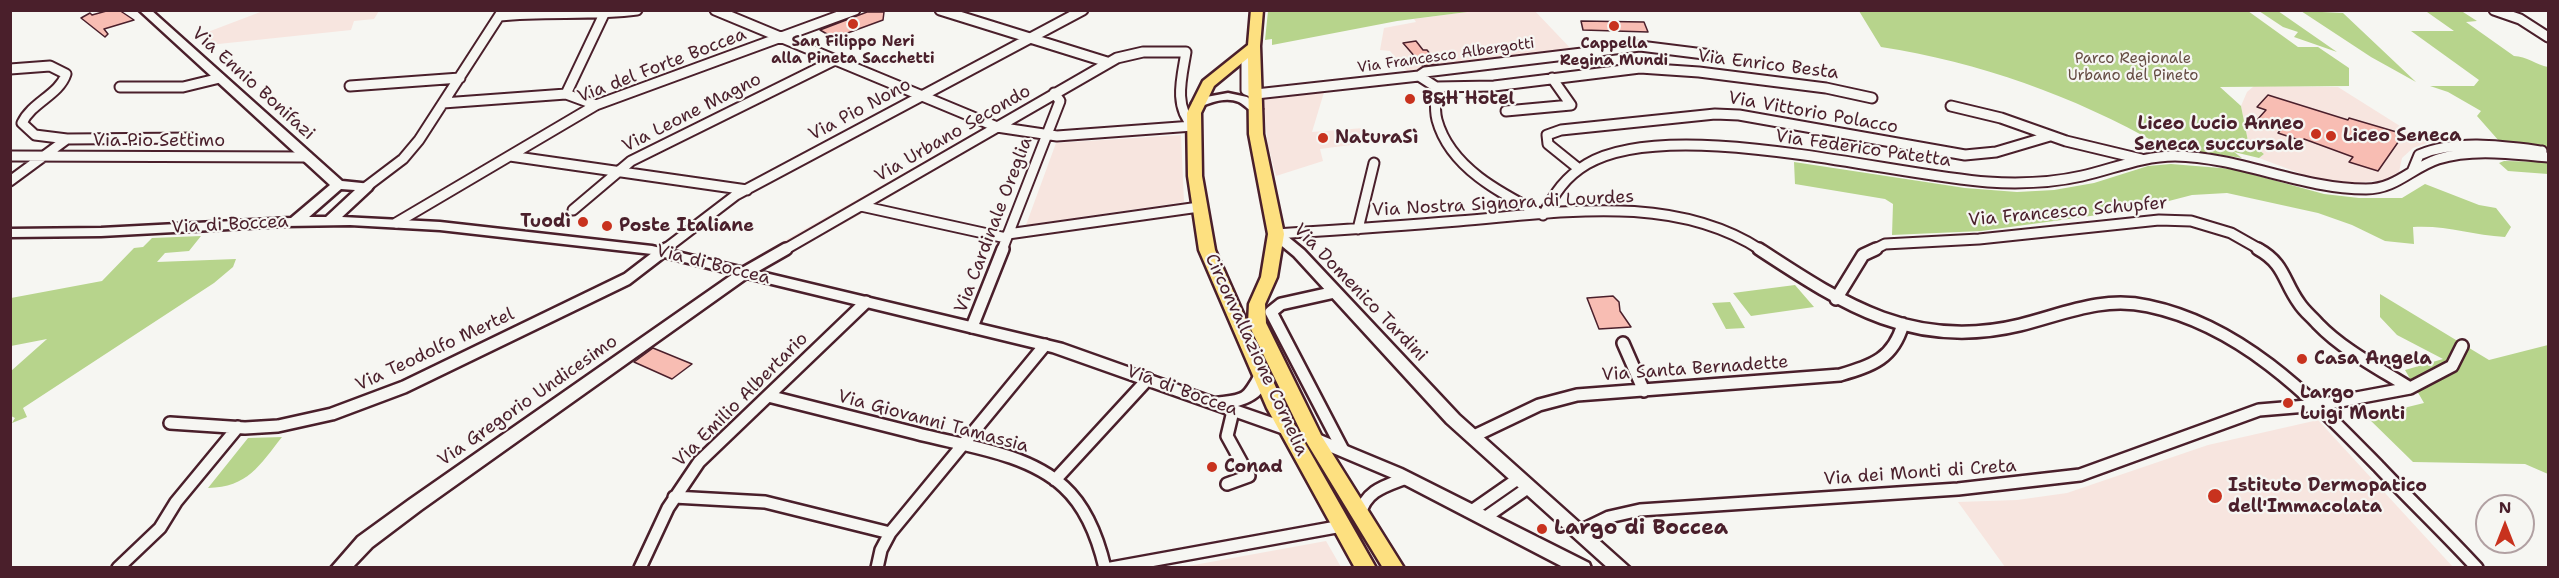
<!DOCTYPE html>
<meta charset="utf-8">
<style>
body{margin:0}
#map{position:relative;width:2559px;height:578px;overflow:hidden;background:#f6f6f2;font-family:"Shantell Sans",sans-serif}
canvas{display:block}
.frame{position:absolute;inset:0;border:12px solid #4a1f2b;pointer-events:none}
.north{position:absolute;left:2475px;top:494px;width:60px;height:60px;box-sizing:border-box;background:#f6f6f2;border:2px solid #b1a0a2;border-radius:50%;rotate:0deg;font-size:16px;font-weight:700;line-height:24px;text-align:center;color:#4a1f2b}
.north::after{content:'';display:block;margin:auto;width:21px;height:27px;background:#c8321e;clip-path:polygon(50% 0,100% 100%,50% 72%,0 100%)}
</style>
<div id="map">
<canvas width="2559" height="578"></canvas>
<div class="frame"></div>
<div class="north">N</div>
</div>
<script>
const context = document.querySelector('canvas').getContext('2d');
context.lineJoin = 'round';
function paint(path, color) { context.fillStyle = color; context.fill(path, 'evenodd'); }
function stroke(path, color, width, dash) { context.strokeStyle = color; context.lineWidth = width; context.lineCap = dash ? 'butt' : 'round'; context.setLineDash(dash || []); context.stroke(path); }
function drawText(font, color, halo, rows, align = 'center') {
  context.font = font + ' "Shantell Sans",sans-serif'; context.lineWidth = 4.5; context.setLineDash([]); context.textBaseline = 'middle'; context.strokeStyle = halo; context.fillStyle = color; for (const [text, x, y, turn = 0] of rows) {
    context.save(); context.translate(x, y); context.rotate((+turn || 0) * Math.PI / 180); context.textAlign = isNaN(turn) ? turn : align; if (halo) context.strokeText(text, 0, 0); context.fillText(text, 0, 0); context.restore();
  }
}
paint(new Path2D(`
 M1534 10 1573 51 1407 71 1390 51 1380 50 1384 28 1416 22 1414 19 1474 11Z
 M263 11V10L379 11 374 19 354 21 351 30 209 45 211 37 193 40 192 38Z
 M2254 86 2338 87 2427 143 2413 148 2402 158 2399 172 2388 180 2351 183 2310 177 2259 158 2264 154 2248 141 2241 106 2247 92Z
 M1325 89 1312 132 1364 128 1366 143 1320 149 1323 161 1276 176 1268 145 1263 99Z
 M1036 98 1048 103 863 213 763 268 745 263Z
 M1181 135 1184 202 1026 225 1056 143Z
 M2318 420 2453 567H2005L1958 502 2017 500 2067 493 2208 445Z
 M1326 541 1341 567H1183Z`), '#f7e5df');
paint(new Path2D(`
 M1268 11V10L1475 11 1397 21 1272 45V39L1265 40Z
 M1859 11H2248L2298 47H2318L2349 68V86L2220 87 2241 106 2248 141 2264 154 2259 158 2234 152 2242 158 2195 151 2147 149 2160 145C2074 96 1979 62 1881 47Z
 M2259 11H2278L2337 52 2294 37 2298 32 2283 27Z
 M2301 11 2343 13 2416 82 2371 57Z
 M2427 12H2463L2477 21 2466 22 2514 56C2526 56 2537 65 2548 67V147L2499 141 2477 116 2481 111 2448 92 2430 86H2474L2479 80 2411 31H2454Z
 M2504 161 2548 162V174L2508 171 2499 163Z
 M1794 162 1965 188 2017 192 2054 190 2094 183 2148 166 2171 164 2233 169 2324 194 2359 198H2402L2425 184 2479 205 2496 208 2511 227 2505 237C2472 235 2446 225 2413 227L2414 244 2385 241 2352 225 2318 213 2227 193 2192 195 2134 210 1981 231 1892 235 1893 204 1885 199 1795 184Z
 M201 236 189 251 165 253 157 262 236 259 233 267 214 283 23 408 27 417 12 423 15 418 11 416V371L47 339 11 346V298L102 281 134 248 143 247 152 238Z
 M1795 285 1814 307 1751 316 1733 293Z
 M2380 294 2489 360 2548 345V474L2525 464 2413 462 2367 417 2424 403 2405 370 2443 359 2397 335 2380 317Z
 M1730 302 1745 328 1726 329 1712 303Z
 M282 437C259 466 248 487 208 488L248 438Z`), '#b7d48c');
const building = new Path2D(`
 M110 10H119L134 20 104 29 108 34 105 37 81 18 90 13 92 15Z
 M867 12H884L883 20 834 38 820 30Z
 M1581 21 1644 22 1648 32 1583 30Z
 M1416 41 1423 50H1427L1438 64 1423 66 1403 43Z
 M2268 95 2348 120 2349 118 2400 133 2397 137 2401 138 2378 171 2349 162 2353 157 2304 139 2302 141 2278 133 2282 128 2257 120 2266 110 2257 107Z
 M1613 296 1619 302 1620 311 1631 327 1599 329 1587 298Z
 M653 348 692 364 672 379 634 362Z`);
paint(building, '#f8bdb3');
stroke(building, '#4a1f2b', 1.5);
const streetFar1 = new Path2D(`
 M715 10 997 127 1057 136 1193 126
 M940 10 1107 62
 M2494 10 2520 19 2548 37
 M500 16C546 11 591 16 637 10
 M1246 54V90L1256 94 1419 76 1425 72 1640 46 1712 55
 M10 69 50 66 66 74C59 95 32 102 22 123L35 135 67 139 10 181
 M1419 76 1436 87C1436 98 1434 109 1437 120 1450 168 1502 194 1543 215
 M350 86 460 78
 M120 87H183L220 78
 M1436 87 1494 86 1640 68 1699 72 1826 88 1872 98
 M566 94 604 14
 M443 103 566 94 596 105
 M1951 106 2001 118 2066 141 2141 159
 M1506 111 1571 105 1552 78
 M67 139 192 138
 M10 156 308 157
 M510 156 747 190
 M1579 169 1548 144 1547 135 1561 130 1715 114 1739 115 1965 155 1996 152 2050 136
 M2412 172 2419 155C2456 139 2503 146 2542 151
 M366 187 403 159 419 140 503 10
 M861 206 1006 238
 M573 210 631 161 835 60
 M1543 215C1555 193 1565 177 1587 164 1670 115 1889 175 1988 182 2019 184 2051 183 2082 176 2113 169 2142 156 2175 156 2240 157 2301 189 2366 189 2396 189 2411 168 2438 159 2472 148 2513 154 2548 157
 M396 223 596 105 855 10
 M1358 229 1374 163
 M1008 234 1199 207
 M1276 234C1337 230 1398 226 1458 221 1558 213 1672 192 1761 250
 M664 250 736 195 1083 10
 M784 250 1117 58 1143 52H1186C1182 77 1173 106 1193 126
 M1002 250 1060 101 1054 93
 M1873 250 1885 244 1979 239 2159 220 2191 221 2231 233 2261 250`);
const street = new Path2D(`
 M1759 249C1843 304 1913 351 2020 325 2064 314 2102 296 2148 306 2244 326 2313 400 2379 467 2411 501 2445 533 2477 568
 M2258 249C2285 264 2283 281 2299 303 2304 311 2312 317 2318 324 2343 350 2380 369 2410 388
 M744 273 786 249
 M1335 292 1281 304 1271 312 1343 450
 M1836 299 1863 255 1876 249
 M972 327 1003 249
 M1623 343 1644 391
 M768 396C817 408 866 421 915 433 963 446 1026 452 1064 487 1087 508 1098 538 1105 568
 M170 423 245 428 278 426 332 414 404 387 627 279 666 249
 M1472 437 1539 405 1577 395 1840 375C1873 365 1893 359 1903 324
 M1055 480 1148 379
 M1227 484 1249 476 1227 436 1233 411
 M674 497 765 502 890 533
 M1473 510 1519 478
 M1360 515C1365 491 1385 486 1406 478
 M1486 517 1529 487
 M1580 531 1609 517 1640 510 1958 489 2080 475 2259 410 2319 405 2410 388 2452 366 2462 346
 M118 568 160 528 176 502 238 427
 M640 568 668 508 699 462 866 302
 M877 568 881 550 890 533 1045 345
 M1111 568 1342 526`);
const secondary = new Path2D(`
 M139 10H151L342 181 371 184 373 187 371 190 342 217 440 222 652 246 1063 344 1215 398C1244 394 1242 397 1256 372L1262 371 1270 376C1265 394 1255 401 1238 406L1293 425 1295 429 1293 433H1281L1052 352 747 278 421 510 372 547 352 568H331L358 537 409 500 733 274 652 254 440 230 350 225 285 226 101 236 10 237V229L101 228 291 218 330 185ZM341 189 355 190 326 217H309Z
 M1228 93 1247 97 1262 109 1256 113C1249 111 1245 105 1239 102 1225 96 1211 103 1198 107L1192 103 1201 98Z
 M1276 230 1281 231 1304 250 1459 415 1630 568H1608L1447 423 1294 256 1271 237 1269 234 1271 231Z
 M1313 432 1402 469 1589 563 1591 568H1565L1390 477 1307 442 1304 438 1307 434Z`);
const primary = new Path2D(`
 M1251 10H1263L1260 46 1263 134 1284 234 1277 277 1265 304 1266 323 1322 437 1404 568H1383L1304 438 1248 323 1249 304 1261 277 1268 234 1249 134 1248 58 1214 86 1201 113 1202 176 1215 250 1285 408 1376 568H1355L1267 408 1199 250 1188 176 1187 113 1203 81 1248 45Z`);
stroke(streetFar1, '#4a1f2b', 13);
stroke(street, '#4a1f2b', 16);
stroke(secondary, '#4a1f2b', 5);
stroke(primary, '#4a1f2b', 5);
stroke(streetFar1, '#f6f6f2', 9);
stroke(street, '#f6f6f2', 11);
paint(secondary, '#f6f6f2');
paint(primary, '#fde080');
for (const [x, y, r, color] of [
 [853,24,6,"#c8321e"],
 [1614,26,6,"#c8321e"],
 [1410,99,6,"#c8321e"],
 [2316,134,6,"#c8321e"],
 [2331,136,6,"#c8321e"],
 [1323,138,6,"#c8321e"],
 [583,222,6,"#c8321e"],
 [607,226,6,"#c8321e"],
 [2302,359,6,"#c8321e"],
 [2288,403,6,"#c8321e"],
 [1212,467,6,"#c8321e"],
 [2215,496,8,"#c8321e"],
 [1542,529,6,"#c8321e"]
]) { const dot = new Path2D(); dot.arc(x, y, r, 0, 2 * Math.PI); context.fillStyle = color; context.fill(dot); stroke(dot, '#f6f6f2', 2); }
drawText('bold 15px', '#4a1f2b', '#f6f6f2', [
 ["San Filippo Neri",853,42],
 ["alla Pineta Sacchetti",853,59],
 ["Cappella",1614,44],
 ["Regina Mundi",1614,61]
]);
drawText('15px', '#4a1f2b', '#f6f6f2', [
 ["Via Francesco Albergotti",1446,56,-8]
]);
drawText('15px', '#654c43', '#f6f6f2', [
 ["Parco Regionale",2133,59],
 ["Urbano del Pineto",2133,76]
]);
drawText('18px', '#4a1f2b', '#f6f6f2', [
 ["Via Enrico Besta",1768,65,7],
 ["Via del Forte Boccea",662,66,-21],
 ["Via Ennio Bonifazi",253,84,42],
 ["Via Pio Nono",860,110,-28],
 ["Via Leone Magno",692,113,-27],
 ["Via Vittorio Polacco",1813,113,10],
 ["Via Urbano Secondo",953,134,-30],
 ["Via Pio Settimo",159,141],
 ["Via Federico Patetta",1863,149,8],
 ["Via Nostra Signora di Lourdes",1503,204,-3],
 ["Via Francesco Schupfer",2068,212,-5],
 ["Via di Boccea",230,225,-3],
 ["Via Cardinale Oreglia",994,225,-69],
 ["Via di Boccea",713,265,14],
 ["Via Domenico Tardini",1360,293,46],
 ["Via Teodolfo Mertel",435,350,-25],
 ["Circonvallazione Cornelia",1256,355,65],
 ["Via Santa Bernadette",1695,369,-4],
 ["Via di Boccea",1182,391,20],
 ["Via Emilio Albertario",741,400,-45],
 ["Via Gregorio Undicesimo",528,401,-35],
 ["Via Giovanni Tamassia",933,422,15],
 ["Via dei Monti di Creta",1920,473,-4]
]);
drawText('bold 18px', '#4a1f2b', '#f6f6f2', [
 ["B&H Hotel",1422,99],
 ["Liceo Lucio Anneo",2304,124,"right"],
 ["Seneca succursale",2304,145,"right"],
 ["Liceo Seneca",2343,136],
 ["NaturaSì",1335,138],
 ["Tuodì",571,222,"right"],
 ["Poste Italiane",619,226],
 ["Casa Angela",2314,359],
 ["Largo",2300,393],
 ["Luigi Monti",2300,414],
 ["Conad",1224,467],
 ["Istituto Dermopatico",2228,486],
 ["dell'Immacolata",2228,507]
], 'left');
drawText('bold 21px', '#4a1f2b', '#f6f6f2', [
 ["Largo di Boccea",1554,529]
], 'left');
</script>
